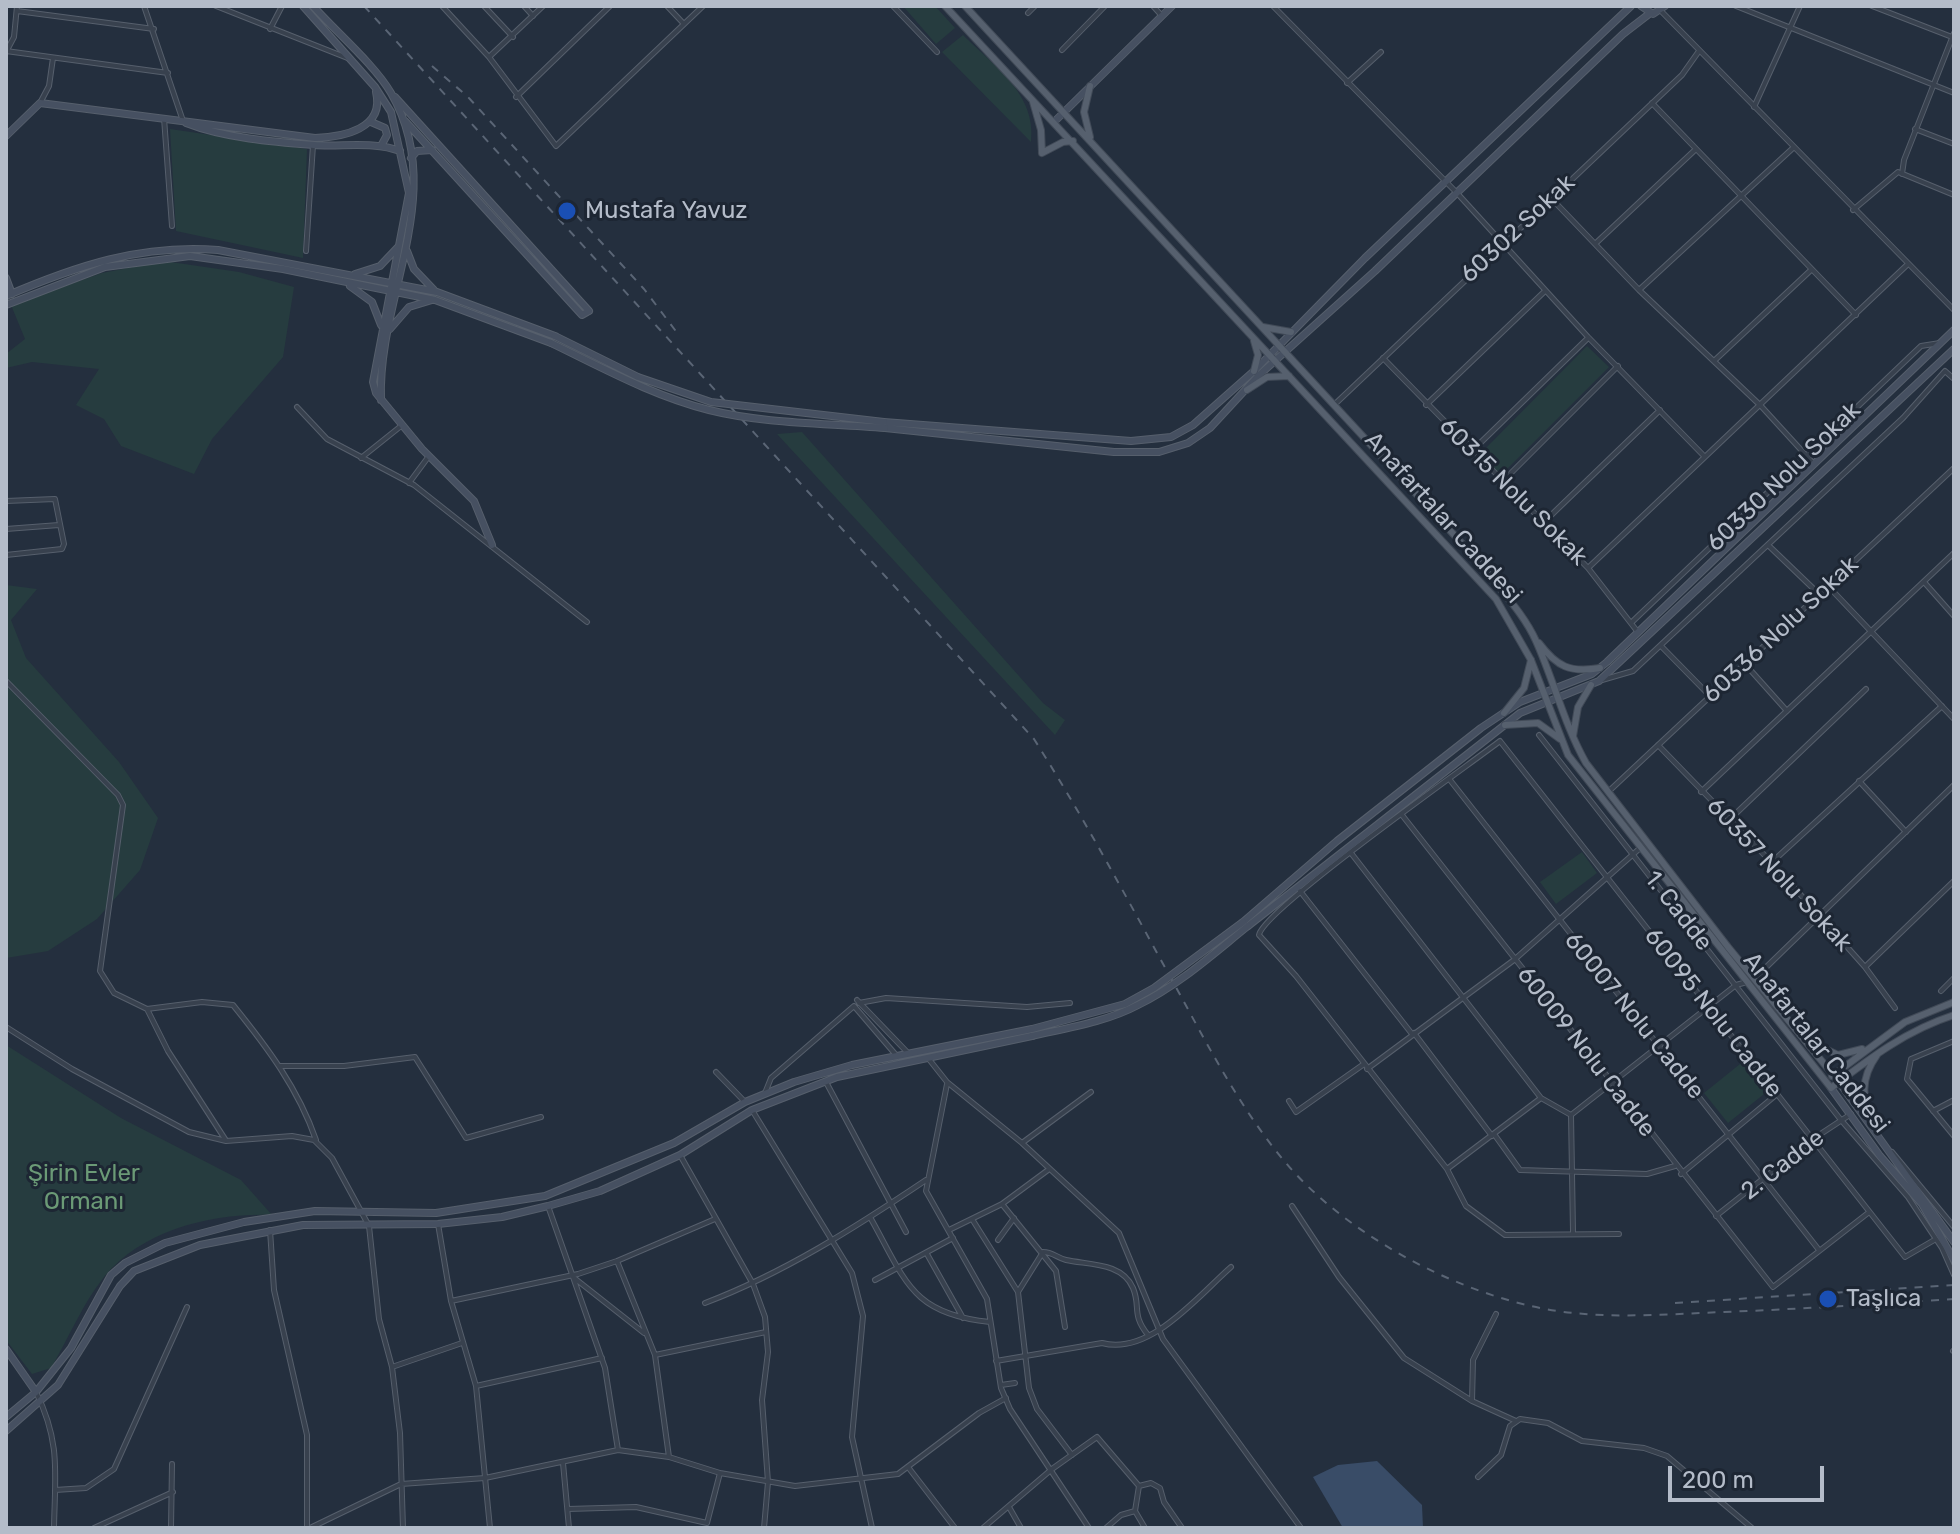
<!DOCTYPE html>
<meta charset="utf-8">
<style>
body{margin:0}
#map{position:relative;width:1960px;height:1534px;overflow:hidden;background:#242f3e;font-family:Rubik,sans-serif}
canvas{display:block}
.frame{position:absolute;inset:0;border:8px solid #b4bcc9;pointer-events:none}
.scale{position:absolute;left:1668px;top:1466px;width:156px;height:36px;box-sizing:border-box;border:4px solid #b4bcc9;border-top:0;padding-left:10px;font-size:24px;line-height:28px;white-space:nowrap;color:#b4bcc9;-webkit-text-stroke:6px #1d2633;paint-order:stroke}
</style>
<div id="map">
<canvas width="1960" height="1534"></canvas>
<div class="frame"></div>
<div class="scale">200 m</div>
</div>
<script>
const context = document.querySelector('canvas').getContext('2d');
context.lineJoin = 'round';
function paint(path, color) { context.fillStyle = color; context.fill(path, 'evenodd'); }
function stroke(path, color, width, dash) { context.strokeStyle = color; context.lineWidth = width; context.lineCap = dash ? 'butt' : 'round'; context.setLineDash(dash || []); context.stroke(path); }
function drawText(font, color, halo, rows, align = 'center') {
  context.font = font + ' Rubik,sans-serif'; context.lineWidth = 6; context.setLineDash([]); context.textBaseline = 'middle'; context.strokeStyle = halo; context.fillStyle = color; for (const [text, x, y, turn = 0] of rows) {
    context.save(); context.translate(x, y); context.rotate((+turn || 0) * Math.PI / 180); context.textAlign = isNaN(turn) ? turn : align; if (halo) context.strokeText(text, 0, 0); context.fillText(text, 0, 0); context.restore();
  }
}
paint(new Path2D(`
 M903 6H935L955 28 936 44Z
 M963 35C994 66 1037 94 1031 142L942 52Z
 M170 129 307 149 303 258 176 231Z
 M164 261 239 272 294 287 283 357 212 439 194 474 121 446 104 419 76 405 99 369 32 362 6 368V354L25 339 11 305 102 273Z
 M1587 346 1609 367 1500 476 1479 455Z
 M802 432 1043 703 1065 720 1055 735 777 434Z
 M6 585 37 589 11 620 26 658 119 762 158 818 140 870 97 919 48 951 6 958Z
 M1582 852 1597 873 1556 904 1540 882Z
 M6 1045 121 1118 241 1180 272 1215C214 1213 143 1229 104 1277 83 1303 68 1339 51 1368L32 1374 6 1340Z
 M1745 1060 1769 1090 1728 1123 1704 1093Z`), '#263c3f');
paint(new Path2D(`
 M1377 1461 1422 1505 1423 1528H1343L1313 1477 1338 1465Z`), '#394c67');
const street = new Path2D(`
 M144 6 183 121
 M216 6 350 59
 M442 6 489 57 556 146 703 6
 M484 6 513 37
 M524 6 533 16
 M667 6 684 24
 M893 6 937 52
 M1153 6 1162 16
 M1273 6 1457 193 1588 337 1704 456
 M1736 6 1954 93
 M1872 6 1952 37
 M17 11 154 29
 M1661 11 1954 310
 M1028 13 1035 6
 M270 29 282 6
 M1062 50 1105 6
 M6 51 168 73
 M6 52 14 37 17 6
 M489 57 543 6
 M1347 83 1381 52
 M516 97 610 6
 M40 103 49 86 53 58
 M1652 103 1856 315
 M1754 107 1800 6
 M164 118 172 226
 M1915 129 1954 144
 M1902 174 1904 160 1954 33
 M1551 198 1639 290 1761 406 1813 463
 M1853 210 1898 172 1954 195
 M1596 243 1696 149
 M306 251 313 145
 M1639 290 1793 148
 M1383 358 1588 568 1637 631
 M1714 361 1811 270
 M1334 405 1682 75 1699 51
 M1426 405 1545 291
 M297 407 327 439 414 485 587 622
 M1472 451 1588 338
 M361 458 401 426
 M1502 482 1618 366
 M409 483 429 456
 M6 501 55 499 64 544 62 549 6 555
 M1543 523 1660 410
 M6 529 59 525
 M1768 545 1819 594
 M1588 568 1908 264
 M1924 582 1954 616
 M1828 586 1954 719
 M1633 621 1921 346 1940 343
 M1661 646 1710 696
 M1745 664 1787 711
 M1602 680 1633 671 1903 418 1945 371 1954 379
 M6 681 118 795 123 805 100 971 114 993 147 1009 168 1051 225 1139
 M1539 735 1841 1120 1908 1197 1942 1248 1954 1275
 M1658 745 1775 866 1865 967 1895 1008
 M1450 780 1819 1250
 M1859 781 1906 832
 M1608 792 1954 468
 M1701 792 1954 553
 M1402 815 1773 1287 1868 1213
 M1728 821 1866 689
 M1351 853 1541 1098 1571 1115 1573 1232
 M1771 863 1942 706
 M1300 891 1412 1034
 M1865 967 1954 881
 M1755 978 1954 785
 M1941 991 1954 978
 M857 1000 908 1053
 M859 1003 886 998 1027 1007 1070 1003
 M147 1009 202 1002 233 1005C267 1047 298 1088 316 1140
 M6 1027 72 1069 189 1132 226 1141 292 1136 314 1140 332 1158 369 1226 379 1319 392 1367 400 1433 403 1528
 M1414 1033 1492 1136
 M1954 1041 1911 1059 1907 1079 1954 1136
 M928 1058 947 1082 1022 1143 1119 1233 1163 1339 1301 1528
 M280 1066H344L415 1057 466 1138 541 1117
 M1367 1069 1514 960 1639 849
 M716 1072 745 1102
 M826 1082 906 1232
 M947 1084 926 1191 987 1299 1001 1388 1010 1409 1089 1528
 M765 1093 771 1078 854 1006 896 1055
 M1289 1101 1296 1112 1364 1064
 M752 1110 852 1273 863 1316 852 1437 872 1528
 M1933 1111 1954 1100
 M1571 1115 1736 985 1747 982
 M1494 1134 1520 1170 1647 1174 1675 1166
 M1022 1143 1091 1092
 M1892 1152 1954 1227
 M680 1155 753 1284 765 1317 768 1352 762 1400 768 1482 764 1528
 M1447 1169 1541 1098
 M1681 1174 1776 1095
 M1002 1204 1056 1271 1065 1327
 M548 1206 605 1368 618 1450
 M1292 1206 1339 1277 1404 1358 1472 1401
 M1716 1216 1813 1139 1851 1114
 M870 1217C906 1281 911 1314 990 1322
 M972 1219 1018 1292 1029 1388 1037 1409 1072 1455
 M438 1224 451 1301 476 1386 490 1528
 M270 1230 274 1290 307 1435V1528
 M949 1230 1002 1204 1048 1170
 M1619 1234 1505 1235 1466 1206 1447 1169 1296 976 1259 935C1263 910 1466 767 1500 741L1905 1257 1936 1239
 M998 1240 1014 1218
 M927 1254 963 1318
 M617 1261 655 1355 669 1457
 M573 1277 644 1333
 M875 1280 953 1238
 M1018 1292 1043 1252C1053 1252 1057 1258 1066 1260 1088 1265 1122 1262 1133 1288 1141 1307 1131 1314 1148 1335
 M451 1301 578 1274 617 1261 715 1219
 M705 1303C784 1273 856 1227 926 1180
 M1496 1314 1473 1360 1472 1401 1516 1421
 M1953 1351 1954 1350
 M655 1355 766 1332
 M996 1361 1102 1343C1150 1356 1198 1296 1231 1267
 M392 1367 462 1343
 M1001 1385 1015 1383
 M476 1386 602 1358
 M36 1392C61 1443 55 1473 54 1528
 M563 1463 569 1528
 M908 1467 955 1528
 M1478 1477 1501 1455 1510 1426 1520 1419 1548 1423 1582 1441 1644 1448 1667 1456 1752 1528
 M1139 1486 1151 1483 1160 1488 1164 1502 1182 1528
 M55 1490 86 1488 114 1469 187 1307
 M1009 1507 1021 1528
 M568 1509 636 1507 707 1523 720 1473
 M94 1528 173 1492
 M171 1528 172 1464
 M310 1528 401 1484 485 1478 618 1450 669 1457 720 1473 795 1486 898 1474 979 1413 1006 1398
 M983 1528 1052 1469 1097 1437 1139 1486 1135 1511
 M1106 1528 1121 1515 1135 1511 1145 1528`);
const secondary = new Path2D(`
 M303 6 375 87 391 112 409 193 373 382 376 393 422 449 474 501 492 545
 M313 6C336 32 374 64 391 93 449 193 377 297 381 400
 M1641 6 1653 14 1665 6
 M395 97 589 311
 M405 121 582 315 589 311
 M371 122 385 128 387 135 381 146
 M1054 122 1172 6
 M186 123C224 138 274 142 314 145 342 147 374 141 400 151
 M6 136 40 103 315 138C343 137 385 129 376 92
 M411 158 417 151 432 150
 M407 251 414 269 434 290
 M355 274 380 266 398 247
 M6 278 12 294
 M350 286 372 302 381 325
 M6 296C76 266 141 244 218 250L437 292 555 336
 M6 305 105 267 190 256 283 269 435 300 551 343
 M390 329 409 307 432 300
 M884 422 1131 441 1171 437 1193 425 1254 371 1365 258 1631 6
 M885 428 1114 452H1159L1188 443 1210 428 1258 376 1375 271 1623 34 1649 14
 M1243 922 1337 841 1481 728 1520 702 1592 674 1607 662 1954 330
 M1248 926 1520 713 1599 681 1954 349
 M1839 1082 1954 1242
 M1831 1088 1880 1156 1922 1204 1954 1260
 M6 1349 36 1392
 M6 1417 36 1392 71 1348 111 1275 125 1263 165 1243 244 1222 315 1211 436 1213 545 1196 674 1143 745 1102 794 1082 852 1065 1032 1029
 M6 1431 58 1385 120 1286 134 1271 200 1245 303 1225 438 1224 502 1217 548 1206 600 1191 680 1155 752 1110 837 1077 1032 1036`);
const primary = new Path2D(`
 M945 6 1496 599 1531 660 1568 755 1831 1088C1870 1058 1907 1030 1954 1015
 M965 6 1481 564C1499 589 1523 612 1536 641 1554 681 1564 724 1586 763L1728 947 1839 1082
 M1090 86 1084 112 1090 137
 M1033 102 1041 130 1042 153
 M1042 153 1063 142 1073 141
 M1263 327 1291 332
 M1254 371 1258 355 1254 341
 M1247 390 1267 377 1289 376
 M1539 643C1557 667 1570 673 1600 668
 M1504 713 1524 688 1531 660
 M1505 725 1538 723 1560 739
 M1573 736 1578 707 1591 685
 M1807 1040 1838 1055 1862 1049
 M1832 1076 1905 1022 1954 1002
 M1872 1126C1863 1098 1859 1080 1877 1055`);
stroke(street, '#565f6c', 6);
stroke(secondary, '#565f6c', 8);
stroke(primary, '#414a57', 8);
stroke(street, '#38414e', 4);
stroke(secondary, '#465061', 6);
stroke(primary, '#56606e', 6);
stroke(new Path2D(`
 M364 6 1034 739C1086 821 1131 906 1178 991 1212 1053 1245 1117 1292 1170 1358 1243 1475 1303 1573 1313 1623 1318 1674 1314 1724 1312 1801 1309 1877 1304 1954 1299
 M432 66 468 97 644 289 678 334
 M1675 1303 1954 1285`), '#5a6575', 2, [8, 8]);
const secondaryBridge = new Path2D(`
 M555 336 638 377 711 402 884 422
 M551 343C603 368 653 396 709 410 765 424 827 423 885 428
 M1032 1029 1125 1004 1154 988 1243 922
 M1032 1036C1067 1028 1106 1022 1138 1005 1179 985 1213 954 1248 926`);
stroke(secondaryBridge, '#565f6c', 8, []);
stroke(secondaryBridge, '#465061', 6);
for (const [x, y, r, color] of [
 [567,211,10,"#1a4fb4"],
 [1828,1299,10,"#1a4fb4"]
]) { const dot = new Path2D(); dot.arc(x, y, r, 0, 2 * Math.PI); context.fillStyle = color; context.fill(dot); stroke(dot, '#1d2633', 3); }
drawText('24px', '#b4bcc9', '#1d2633', [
 ["Mustafa Yavuz",585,211],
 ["Taşlıca",1846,1299]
], 'left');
drawText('24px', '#b4bcc9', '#1d2633', [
 ["60302 Sokak",1518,229,-43],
 ["60330 Nolu Sokak",1784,477,-44],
 ["60315 Nolu Sokak",1513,492,45],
 ["Anafartalar Caddesi",1443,518,48],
 ["60336 Nolu Sokak",1781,630,-43],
 ["60357 Nolu Sokak",1779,875,47],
 ["1. Cadde",1678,911,52],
 ["60095 Nolu Cadde",1713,1013,52],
 ["60007 Nolu Cadde",1634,1016,51],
 ["Anafartalar Caddesi",1816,1043,52],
 ["60009 Nolu Cadde",1586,1052,52],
 ["2. Cadde",1783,1165,-38]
]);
drawText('24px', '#6b9a76', '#1d2633', [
 ["Şirin Evler",84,1174],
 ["Ormanı",84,1202]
]);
</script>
